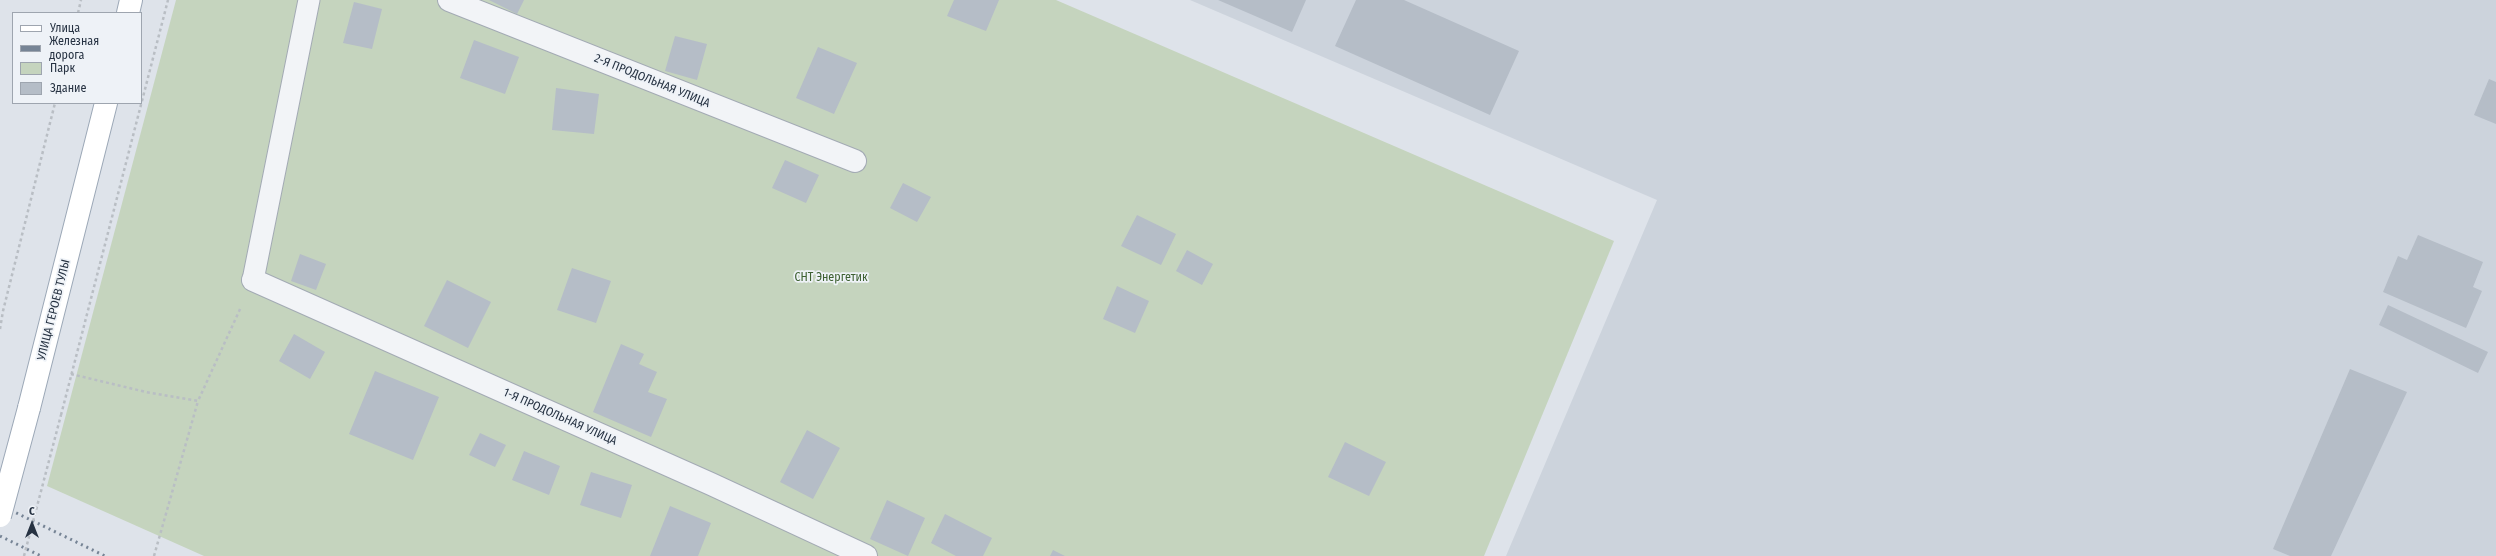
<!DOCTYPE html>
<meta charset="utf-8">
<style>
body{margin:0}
#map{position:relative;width:2496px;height:556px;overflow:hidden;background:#dee3ea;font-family:"Fira Sans Condensed",sans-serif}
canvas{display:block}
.legend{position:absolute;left:12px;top:12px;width:130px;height:92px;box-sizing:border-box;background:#eef2f7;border:1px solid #9ea5af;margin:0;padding:5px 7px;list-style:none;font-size:12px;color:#263242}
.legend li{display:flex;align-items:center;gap:8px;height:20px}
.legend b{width:20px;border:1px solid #9ea5af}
.north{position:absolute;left:12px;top:504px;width:40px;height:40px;-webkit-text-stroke:3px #eef2f7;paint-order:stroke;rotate:0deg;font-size:11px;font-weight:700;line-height:16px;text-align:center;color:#263242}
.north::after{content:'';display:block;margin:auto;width:14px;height:18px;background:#263242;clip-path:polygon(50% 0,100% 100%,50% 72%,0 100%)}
</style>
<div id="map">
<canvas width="2496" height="556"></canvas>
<ul class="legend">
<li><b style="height:5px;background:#fff"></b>Улица</li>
<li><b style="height:5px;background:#768495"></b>Железная дорога</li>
<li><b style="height:11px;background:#c5d4be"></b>Парк</li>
<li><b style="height:11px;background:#b5bdc7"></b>Здание</li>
</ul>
<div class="north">С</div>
</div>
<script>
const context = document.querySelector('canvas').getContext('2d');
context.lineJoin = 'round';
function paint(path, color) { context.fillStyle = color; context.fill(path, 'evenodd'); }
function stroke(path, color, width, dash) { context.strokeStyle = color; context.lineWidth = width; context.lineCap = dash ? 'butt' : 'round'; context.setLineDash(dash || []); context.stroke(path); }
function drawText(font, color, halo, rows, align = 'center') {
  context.font = font + ' "Fira Sans Condensed",sans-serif'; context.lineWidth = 3.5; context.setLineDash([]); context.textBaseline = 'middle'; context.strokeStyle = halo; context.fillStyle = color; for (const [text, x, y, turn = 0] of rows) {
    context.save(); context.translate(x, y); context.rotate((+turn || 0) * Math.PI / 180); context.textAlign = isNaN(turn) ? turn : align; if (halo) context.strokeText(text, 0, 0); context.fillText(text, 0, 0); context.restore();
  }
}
paint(new Path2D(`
 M1190 0H2496V556H1506L1657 200Z`), '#ccd3dc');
paint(new Path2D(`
 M176 0H1056L1614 241 1484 556H204L47 486Z`), '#c5d4be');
paint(new Path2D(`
 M489 0H524L517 14Z
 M954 0H999L986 31 947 16Z
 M1218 0H1306L1292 32Z
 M1356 0H1404L1519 51 1490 115 1335 46Z
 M354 2 382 9 372 49 343 43Z
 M675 36 707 44 697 80 665 71Z
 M474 40 519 57 505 94 460 78Z
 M818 47 857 63 834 114 796 98Z
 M2489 79 2496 82V124L2474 115Z
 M556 88 599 94 594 134 552 130Z
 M785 160 819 175 806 203 772 188Z
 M903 183 931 197 917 222 890 208Z
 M1137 215 1176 234 1161 265 1121 246Z
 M2418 235 2483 262 2473 287 2482 291 2466 328 2383 292 2398 256 2407 260Z
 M1187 250 1213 264 1202 285 1176 271Z
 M300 254 326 264 316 290 291 281Z
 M572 268 611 281 596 323 557 310Z
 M447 280 491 302 468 348 424 326Z
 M1117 286 1149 301 1135 333 1103 319Z
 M2388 305 2488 352 2478 373 2379 325Z
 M294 334 325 352 310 379 279 361Z
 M621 344 644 354 639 364 657 372 648 392 667 399 651 437 593 412Z
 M2350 369 2407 392 2331 556H2290L2273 549Z
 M375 371 439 397 413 460 349 434Z
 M807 430 840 448 813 499 780 482Z
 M480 433 506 445 495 467 469 455Z
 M1345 442 1386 462 1369 496 1328 477Z
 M524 451 560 466 549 495 512 480Z
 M591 472 632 485 621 518 580 505Z
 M887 500 925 518 908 556 870 539Z
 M670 506 711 523 698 556H650Z
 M945 514 992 538 983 556H956L931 543Z
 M1053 550 1065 556H1050Z`), '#b5bdc7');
const lane = new Path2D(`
 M253 280 309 0`);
const street = new Path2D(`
 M449 0 855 161
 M253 280 711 484 866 556`);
const primary = new Path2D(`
 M128 13 131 0
 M29 408 106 103`);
stroke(lane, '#a3aab4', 23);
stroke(street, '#a3aab4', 24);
stroke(primary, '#9ca8b7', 24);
stroke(new Path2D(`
 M78 13 81 0
 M0 329 3 311 55 103
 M71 374 146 392 198 401 241 307
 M61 415 168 0
 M154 556 198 401`), '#b9bec4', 2.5, [3, 3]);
stroke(lane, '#f2f4f7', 21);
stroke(street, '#f2f4f7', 22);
stroke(primary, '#fff', 22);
stroke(new Path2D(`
 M0 505 105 556
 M0 536 41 556`), '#768495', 3, [2, 4]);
const primaryBridge = new Path2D(`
 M0 516 29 408`);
stroke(primaryBridge, '#9ca8b7', 24, []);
stroke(new Path2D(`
 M24 556 61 415`), '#b9bec4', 2.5, [3, 3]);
stroke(primaryBridge, '#fff', 22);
drawText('12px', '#263242', '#eef2f7', [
 ["2-Я ПРОДОЛЬНАЯ УЛИЦА",652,81,22],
 ["УЛИЦА ГЕРОЕВ ТУЛЫ",54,310,-76],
 ["1-Я ПРОДОЛЬНАЯ УЛИЦА",560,417,24]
]);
drawText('12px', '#3d6031', '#eef2f7', [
 ["СНТ Энергетик",831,278]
]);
</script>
